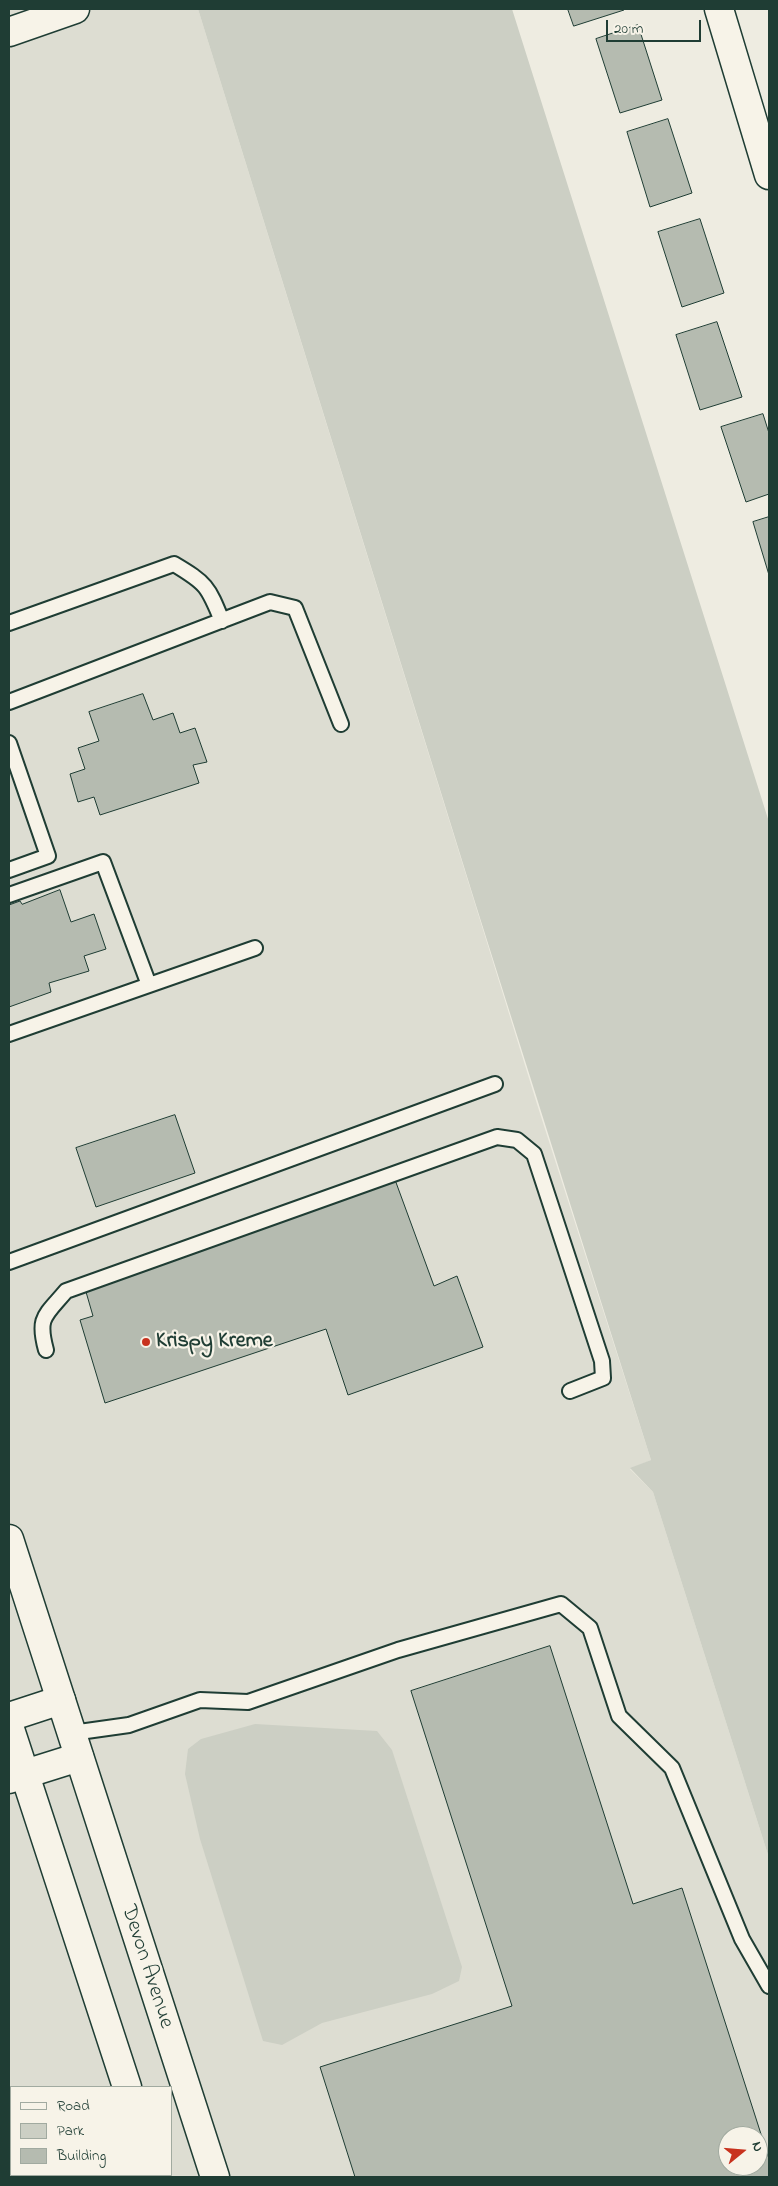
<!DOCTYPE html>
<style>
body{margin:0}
#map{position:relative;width:778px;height:2186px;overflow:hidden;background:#eeece1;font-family:"Indie Flower",sans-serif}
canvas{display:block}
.frame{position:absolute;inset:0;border:10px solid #1f3d34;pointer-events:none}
.legend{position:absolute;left:10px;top:2086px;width:162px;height:90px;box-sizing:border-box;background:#f7f3e8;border:1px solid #a1aaa0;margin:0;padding:6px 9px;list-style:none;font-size:15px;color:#1f3d34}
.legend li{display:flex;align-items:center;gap:10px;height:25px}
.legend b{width:25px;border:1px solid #a1aaa0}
.north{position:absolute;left:718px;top:2126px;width:50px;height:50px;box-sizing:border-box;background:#f7f3e8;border:1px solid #a1aaa0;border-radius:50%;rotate:73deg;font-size:14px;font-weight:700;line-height:20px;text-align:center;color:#1f3d34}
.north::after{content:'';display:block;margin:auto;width:18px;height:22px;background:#c8321e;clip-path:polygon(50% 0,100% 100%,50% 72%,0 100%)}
.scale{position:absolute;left:606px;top:20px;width:95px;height:22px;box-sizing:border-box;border:2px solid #1f3d34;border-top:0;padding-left:6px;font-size:15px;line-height:18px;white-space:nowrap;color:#1f3d34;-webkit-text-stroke:4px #f7f3e8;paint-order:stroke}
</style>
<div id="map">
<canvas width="778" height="2186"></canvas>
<div class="frame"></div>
<ul class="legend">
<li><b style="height:6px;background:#f7f3e8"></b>Road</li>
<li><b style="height:14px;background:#cccfc4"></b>Park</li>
<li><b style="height:14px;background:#b5bbb0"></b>Building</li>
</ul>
<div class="north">N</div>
<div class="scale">20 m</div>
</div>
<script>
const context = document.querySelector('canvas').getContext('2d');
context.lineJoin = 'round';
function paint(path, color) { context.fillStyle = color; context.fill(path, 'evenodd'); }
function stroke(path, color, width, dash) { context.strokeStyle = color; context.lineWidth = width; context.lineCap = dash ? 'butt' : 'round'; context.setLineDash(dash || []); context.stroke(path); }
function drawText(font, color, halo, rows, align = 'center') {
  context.font = font + ' "Indie Flower",sans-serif'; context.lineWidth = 4.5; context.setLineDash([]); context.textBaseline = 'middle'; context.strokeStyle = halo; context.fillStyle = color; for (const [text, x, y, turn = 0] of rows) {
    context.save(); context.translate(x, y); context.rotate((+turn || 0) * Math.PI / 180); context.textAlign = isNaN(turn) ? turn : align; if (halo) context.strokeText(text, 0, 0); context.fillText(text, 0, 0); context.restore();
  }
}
paint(new Path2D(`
 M9 9H198L537 1104 651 1460 630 1469 653 1492 769 1858V2177H9ZM11 2087H171V2175H11ZM728 2136H758V2166H728Z`), '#ddddd2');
paint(new Path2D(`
 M198 9H512L769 822V1858L653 1492 630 1468 651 1460 474 899Z
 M255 1724 377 1731 392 1750 462 1967 459 1981 432 1994 322 2023 282 2045 263 2041 200 1839 185 1774 188 1749 201 1739Z`), '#cccfc4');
const building = new Path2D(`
 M568 9H623L624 10 574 26Z
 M638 25 662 100 620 113 596 39Z
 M668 119 692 193 650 207 627 132Z
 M700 219 724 293 682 307 658 232Z
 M717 322 742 397 700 410 676 335Z
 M763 414 769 433V494L746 502 721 427Z
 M769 517V575L753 522Z
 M143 694 153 720 173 713 180 733 195 728 207 762 193 765 199 783 100 815 94 797 78 802 70 774 85 769 78 748 99 741 89 712Z
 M60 890 71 922 94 914 106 949 84 956 89 971 49 983 51 992 9 1007V905L20 901 22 904Z
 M175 1115 195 1173 96 1207 76 1148Z
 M394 1177 434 1286 457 1276 483 1347 348 1395 326 1329 105 1403 80 1320 93 1316 84 1285Z
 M550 1646 633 1904 682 1888 769 2159V2177H355L320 2067 512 2006 411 1691ZM728 2136H758V2166H728Z
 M9 2107 11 2115V2175H30L31 2177H9Z`);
paint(building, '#b5bbb0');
stroke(building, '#1f3d34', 1);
const lane = new Path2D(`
 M9 623 174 564C206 583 208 586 222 621
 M9 702 270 602 295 608 341 724
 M9 743 48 856 9 870
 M9 895 103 862 149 985
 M9 1034 255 948
 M9 1262 495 1084
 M46 1350C37 1317 45 1316 66 1291L497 1137 517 1140 534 1154 602 1361 603 1378 570 1391
 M72 1733 129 1725 200 1700 248 1702 398 1650 561 1604 590 1628 619 1716 672 1768 742 1939 769 1986`);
const street = new Path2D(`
 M719 9 769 175
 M9 32 75 9
 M9 1717 61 1700
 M9 1779 79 1757`);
const secondary = new Path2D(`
 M9 1539 215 2177
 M9 1726 127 2087
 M156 2175V2177`);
stroke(lane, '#1f3d34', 18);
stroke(street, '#1f3d34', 31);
stroke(secondary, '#1f3d34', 31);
stroke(lane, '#f7f3e8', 14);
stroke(street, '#f7f3e8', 28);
stroke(secondary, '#f7f3e8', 28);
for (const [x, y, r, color] of [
 [146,1342,5,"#c8321e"]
]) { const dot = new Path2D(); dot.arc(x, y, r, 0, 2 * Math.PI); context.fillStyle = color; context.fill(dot); stroke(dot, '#f7f3e8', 2); }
drawText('bold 22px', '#1f3d34', '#f7f3e8', [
 ["Krispy Kreme",156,1342]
], 'left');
drawText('22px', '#1f3d34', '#f7f3e8', [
 ["Devon Avenue",146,1967,72]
]);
</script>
